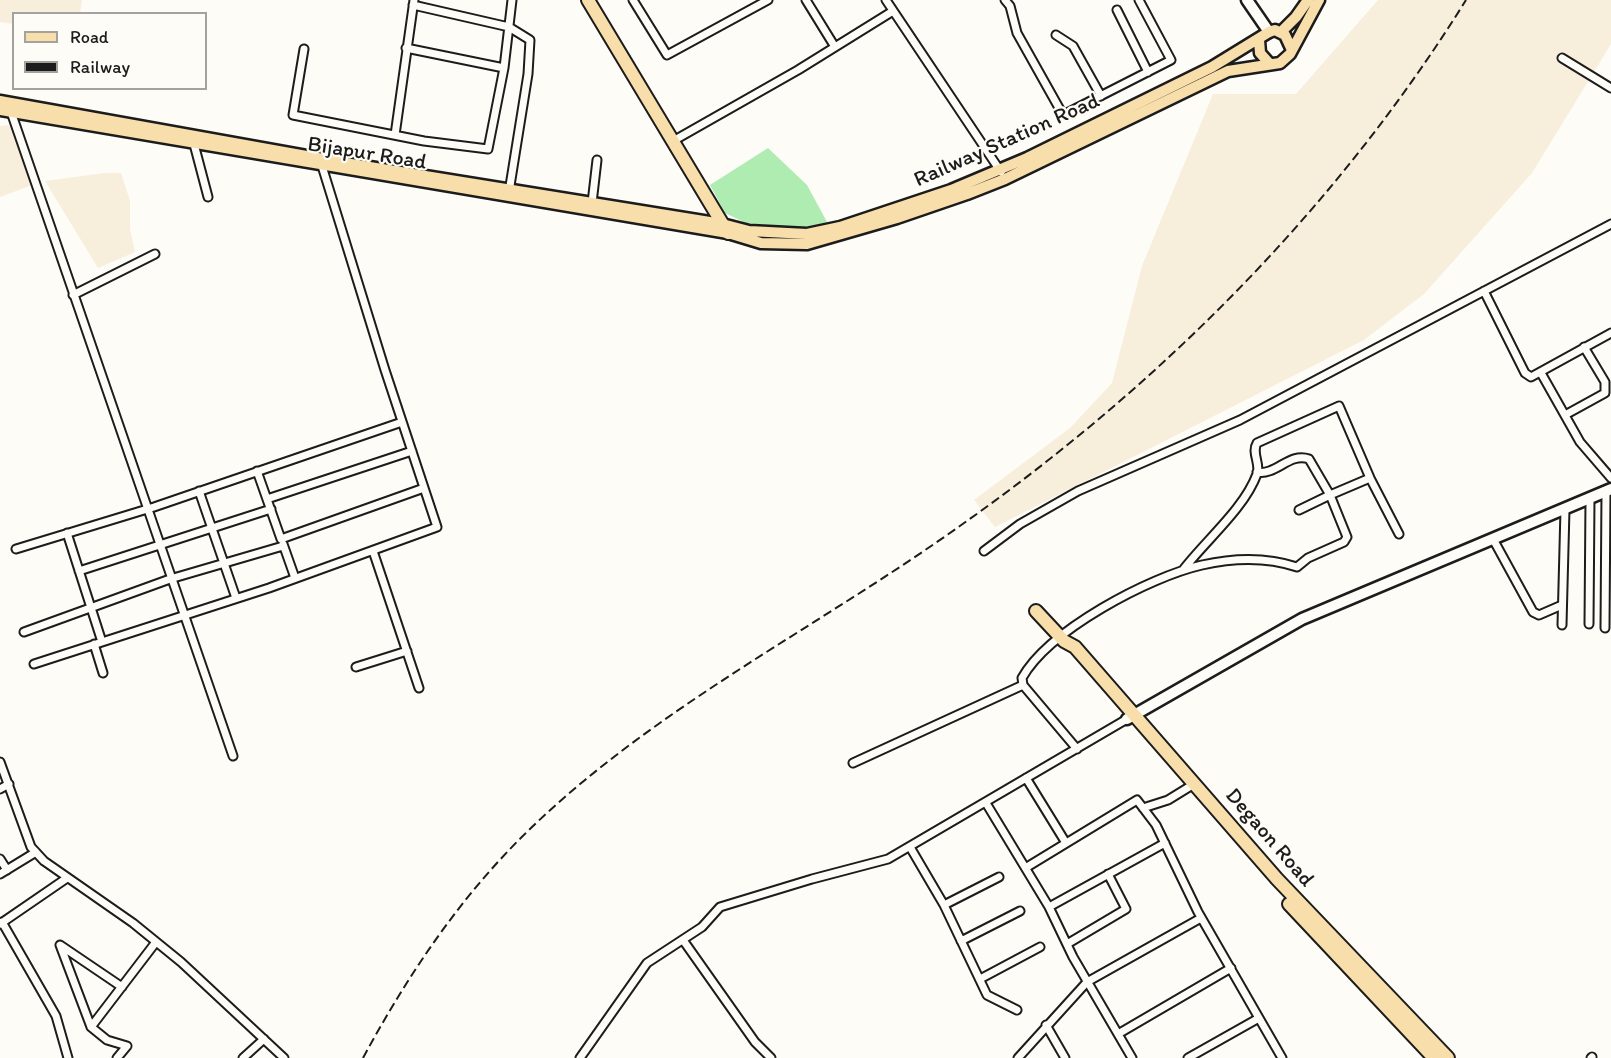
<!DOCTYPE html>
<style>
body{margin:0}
#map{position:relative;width:1611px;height:1058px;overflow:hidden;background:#fdfcf7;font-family:Itim,sans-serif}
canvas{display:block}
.legend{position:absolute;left:12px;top:12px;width:195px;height:78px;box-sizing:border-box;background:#fdfcf7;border:2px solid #a3a29f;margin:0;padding:8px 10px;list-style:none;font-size:18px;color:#1c1c1c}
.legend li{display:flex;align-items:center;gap:12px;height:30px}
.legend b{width:30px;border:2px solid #a3a29f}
</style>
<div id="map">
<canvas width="1611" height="1058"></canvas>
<ul class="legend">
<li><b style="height:8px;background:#f8deab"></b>Road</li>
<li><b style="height:8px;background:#1c1c1c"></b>Railway</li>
</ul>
</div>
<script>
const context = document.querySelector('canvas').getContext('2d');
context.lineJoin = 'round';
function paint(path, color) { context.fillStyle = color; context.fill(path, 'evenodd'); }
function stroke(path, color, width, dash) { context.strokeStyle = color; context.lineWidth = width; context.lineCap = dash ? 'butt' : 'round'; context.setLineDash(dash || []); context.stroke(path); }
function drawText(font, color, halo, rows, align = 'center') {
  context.font = font + ' Itim,sans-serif'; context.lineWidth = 4.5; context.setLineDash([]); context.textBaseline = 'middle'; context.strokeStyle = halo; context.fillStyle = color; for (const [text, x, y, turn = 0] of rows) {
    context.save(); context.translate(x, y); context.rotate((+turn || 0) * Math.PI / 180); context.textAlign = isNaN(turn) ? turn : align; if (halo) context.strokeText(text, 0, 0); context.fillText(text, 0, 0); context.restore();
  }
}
paint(new Path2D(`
 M0 0H82L80 13 14 14 13 24 0 22Z
 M1378 0H1611V44L1532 173 1424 294 1364 340 995 527 974 500 1070 428 1112 383 1142 266 1213 94H1296Z
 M14 125 35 184 0 197V126Z
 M105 173H121L130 201V229L135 252 98 268 45 181Z`), '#f8eedc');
paint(new Path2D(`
 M768 148 807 185 827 222 809 228H795L746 223 725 213 710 185Z`), '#afecb2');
const street = new Path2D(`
 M633 0 667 55 768 0
 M806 0 835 47
 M886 0 1001 172
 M1005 0 1010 6 1017 33 1063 115 1171 60 1139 0
 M413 5 509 27 530 40 528 74 509 192
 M1117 10 1148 72
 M1056 35 1073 46 1101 96
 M406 48 504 68
 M304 49 293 115 424 141 488 149 504 68 512 0
 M1562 58 1611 88
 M10 109 233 756
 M395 135 414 0
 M673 141 798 70 893 11
 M194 144 208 197
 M592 203 597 160
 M1484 291 1525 373 1531 377 1611 333
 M73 295 155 254
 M1541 373 1580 442 1611 478
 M1565 415 1605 393V382L1584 347
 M257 471 281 539 424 488
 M1257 472C1276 476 1289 452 1309 459L1330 495 1299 510
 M199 491 236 598
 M267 499 412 451
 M67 533 102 642
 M1493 539 1533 612 1539 615 1562 605
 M283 544 295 578
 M16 549 154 507 402 422
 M373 551 419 688
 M984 551 1020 524 1078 491 1240 420 1611 224
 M1183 570C1206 540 1244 509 1257 474 1261 464 1251 453 1257 443L1339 406 1370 478
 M79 571 271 509
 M1589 624 1590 499
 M1562 625 1565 509
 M1605 628 1606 492
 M24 632 170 579 283 546
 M94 644 103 673
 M34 664 269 588 437 527 385 370 322 166
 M356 667 407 651
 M1077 749 1023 685 1022 678C1049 630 1149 577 1202 565 1233 558 1267 557 1297 567L1308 558 1344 542 1347 537 1330 495 1370 478 1399 534
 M0 762 31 847 44 861 133 923 181 962 284 1058
 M853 763 1023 685
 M1026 778 1066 843
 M0 789 9 784
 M986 803 1049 907 1073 957 1132 1058
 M1143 808 1168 800 1194 784
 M910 847 944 905 987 995 1017 1010
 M0 859 7 870
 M1027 867 1137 800 1156 825 1198 912 1282 1058
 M0 874 36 852
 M944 905 999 877
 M1049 907 1165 843
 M2 922 56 1016 68 1058
 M0 924 67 878
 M683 940 755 1042 771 1058
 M961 941 1020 911
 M1067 944 1126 909 1108 874
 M980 979 1040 947
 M1046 1025 1065 1058
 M91 1027 60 945 122 987
 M1118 1034 1231 968
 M117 1058 127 1046 107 1040 91 1027 156 942
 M243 1058 264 1039
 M580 1058 647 963 702 927 720 907 812 879 888 859 1127 719
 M1018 1058 1087 982 1201 918
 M1188 1058 1259 1018
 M1591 1058 1592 1057`);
const secondary = new Path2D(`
 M1247 0 1269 32
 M1127 719 1302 619 1611 489`);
const primary = new Path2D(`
 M1281 32 1296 17 1308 0
 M1259 40 1260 53 1269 63
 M0 101 351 164 722 224 749 231 807 234 840 227 951 190 1027 158 1212 67 1269 32 1275 30 1285 35 1291 48
 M0 110 728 233 761 243 807 244 897 218 967 194 1005 179 1228 71 1280 63 1290 54 1319 0`);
const highway = new Path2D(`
 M588 0 728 233
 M1036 611 1064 641 1075 647 1277 879 1448 1058
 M1289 904 1434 1058`);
stroke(street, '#1c1c1c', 11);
stroke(secondary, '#1c1c1c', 15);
stroke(primary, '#1c1c1c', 15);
stroke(highway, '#1c1c1c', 16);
stroke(street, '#fdfcf7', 7);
stroke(secondary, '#fdfcf7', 10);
stroke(primary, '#f8deab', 10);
stroke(highway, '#f8deab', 12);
stroke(new Path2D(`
 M363 1058C409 973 462 894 532 827 657 707 816 628 957 528 1158 387 1336 209 1466 0`), '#1c1c1c', 2, [9, 4.5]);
drawText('22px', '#1c1c1c', '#fdfcf7', [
 ["Railway Station Road",1007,141,-24],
 ["Bijapur Road",367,154,9],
 ["Degaon Road",1269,838,49]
]);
</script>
